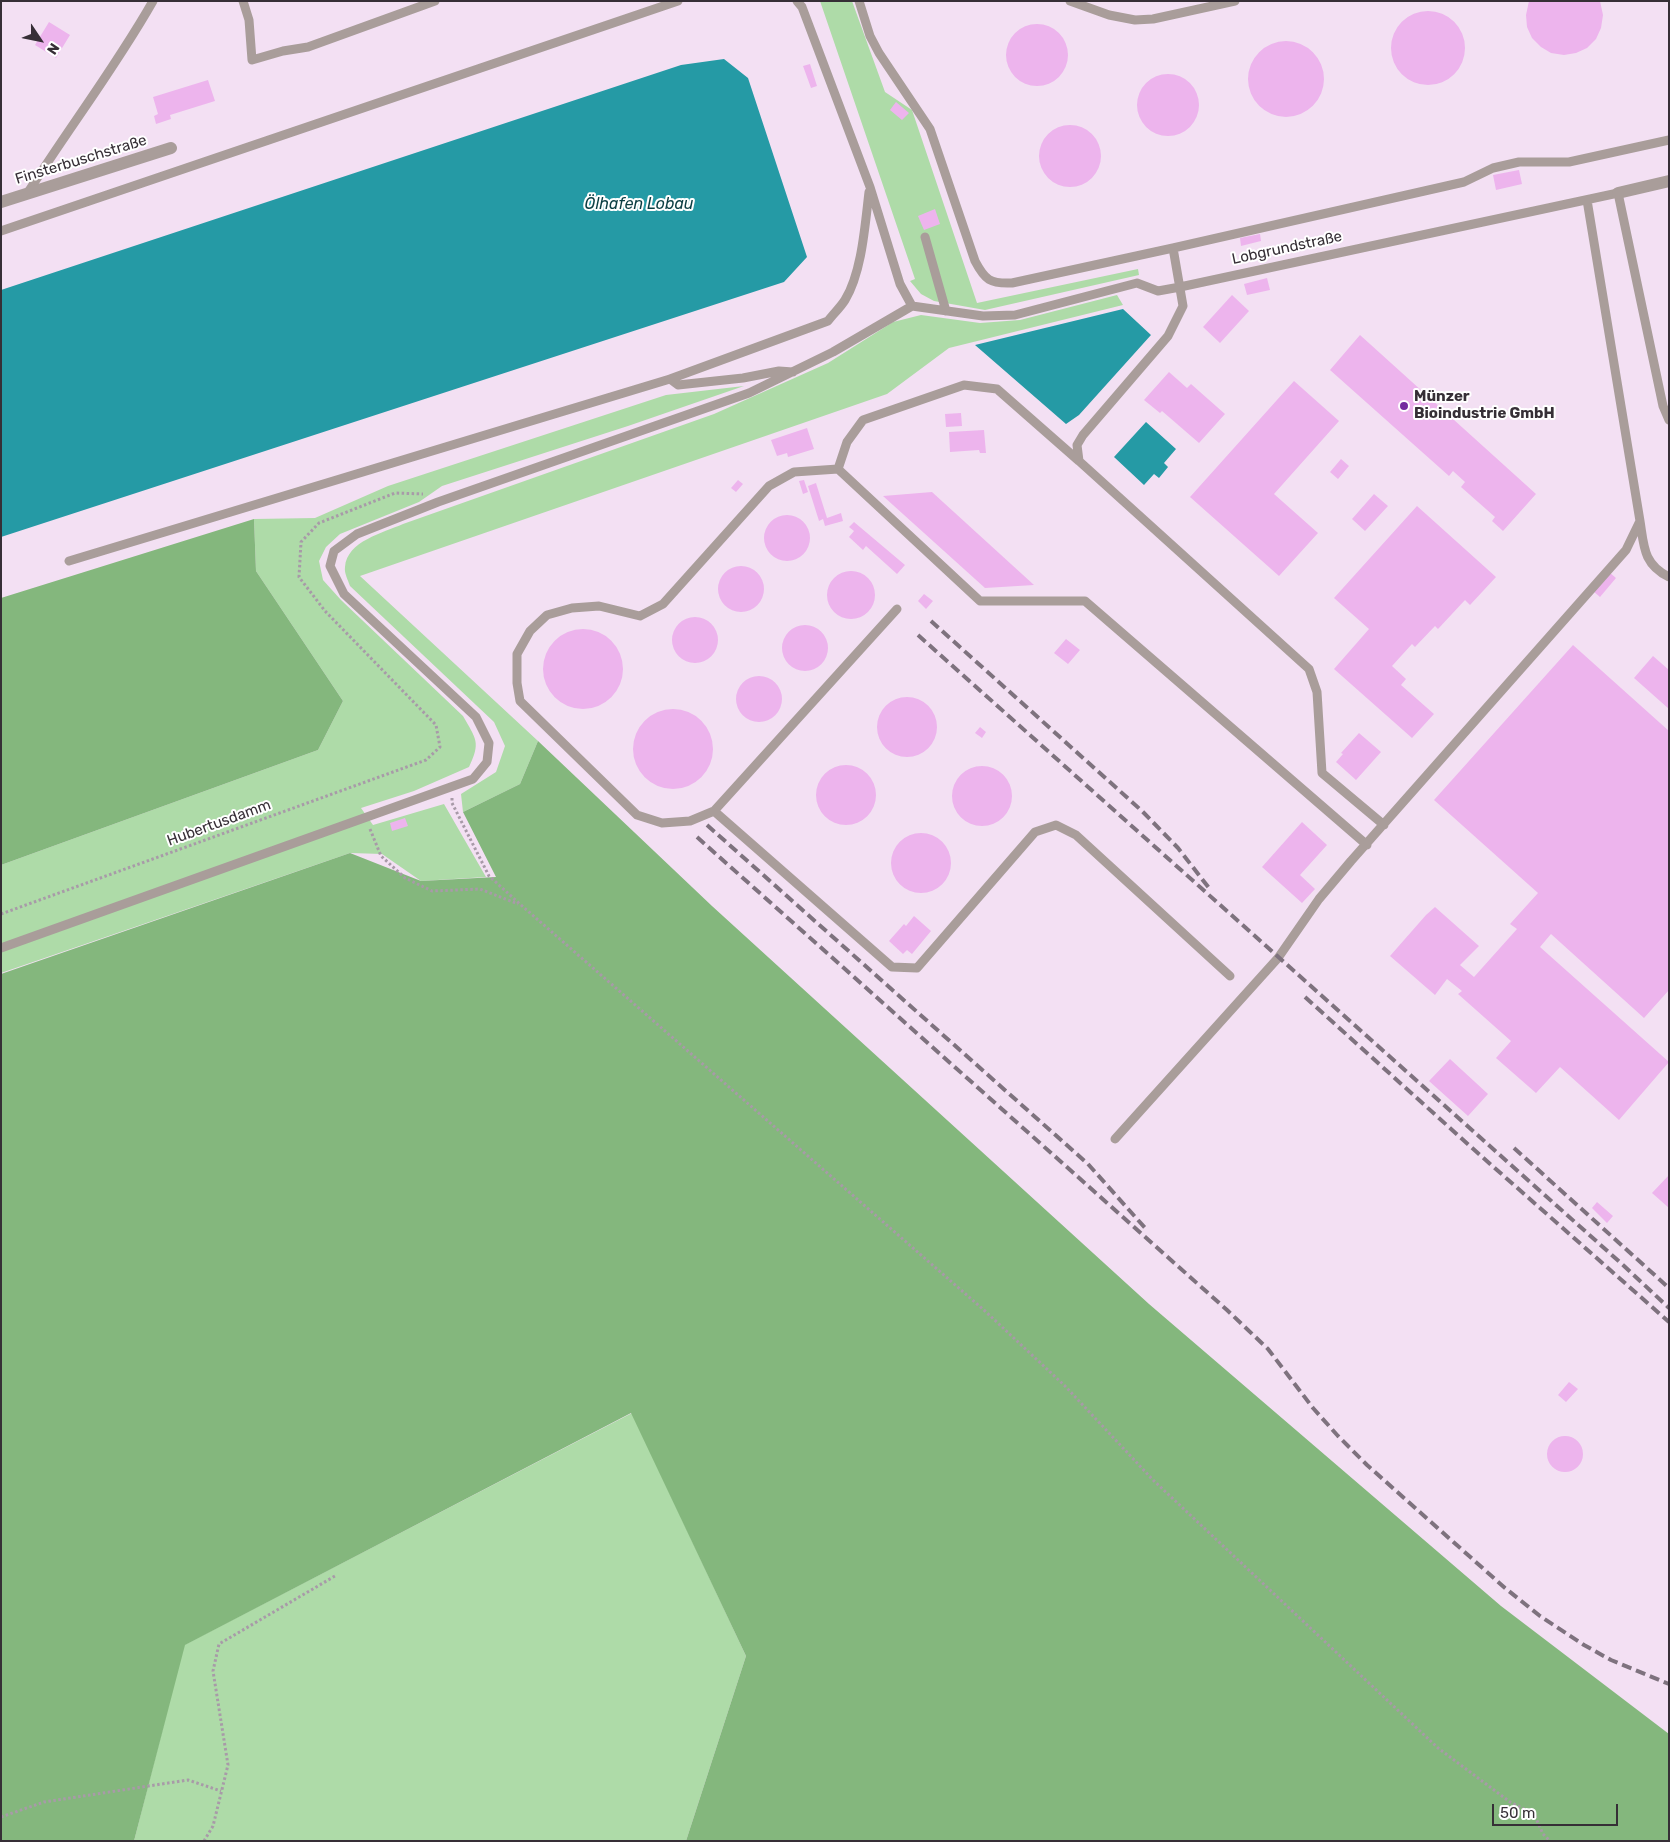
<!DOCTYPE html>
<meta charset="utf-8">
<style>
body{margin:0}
#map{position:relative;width:1670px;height:1842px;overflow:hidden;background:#f3e0f3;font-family:Rubik,sans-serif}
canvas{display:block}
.frame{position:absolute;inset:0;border:2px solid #362f36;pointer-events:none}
.north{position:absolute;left:15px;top:15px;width:50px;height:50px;-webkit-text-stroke:4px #fff;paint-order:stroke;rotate:124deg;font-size:14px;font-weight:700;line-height:20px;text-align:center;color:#362f36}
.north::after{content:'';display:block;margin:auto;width:18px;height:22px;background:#362f36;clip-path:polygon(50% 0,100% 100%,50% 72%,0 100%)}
.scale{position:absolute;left:1492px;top:1804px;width:126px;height:22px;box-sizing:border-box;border:2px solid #362f36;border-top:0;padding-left:6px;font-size:15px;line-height:18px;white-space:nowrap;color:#362f36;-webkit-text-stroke:4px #fff;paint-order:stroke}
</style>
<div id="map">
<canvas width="1670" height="1842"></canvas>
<div class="frame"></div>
<div class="north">N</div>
<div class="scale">50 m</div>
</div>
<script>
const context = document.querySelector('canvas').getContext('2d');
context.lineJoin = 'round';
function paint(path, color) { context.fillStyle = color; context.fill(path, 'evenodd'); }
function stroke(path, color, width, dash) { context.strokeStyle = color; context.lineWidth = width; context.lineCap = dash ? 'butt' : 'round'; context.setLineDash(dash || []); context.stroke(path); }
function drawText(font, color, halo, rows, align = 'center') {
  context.font = font + ' Rubik,sans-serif'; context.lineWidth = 4; context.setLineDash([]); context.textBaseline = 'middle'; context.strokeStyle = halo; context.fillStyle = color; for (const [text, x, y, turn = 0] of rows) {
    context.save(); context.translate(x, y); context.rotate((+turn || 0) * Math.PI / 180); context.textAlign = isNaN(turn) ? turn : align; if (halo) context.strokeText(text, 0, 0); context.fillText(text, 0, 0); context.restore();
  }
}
paint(new Path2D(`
 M820 1H852L885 92 912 110 977 303 1138 269 1139 275 985 310 934 301 921 294 910 281 915 279Z
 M1117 295 1123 305 949 348 887 394 360 576 538 741 520 784 463 812 461 794 496 772 505 746 494 722 350 586C348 580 344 573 345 567 347 541 383 533 403 524L714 414 828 363 893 322 921 315 980 323 1020 320Z
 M744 386 628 426 442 486 419 502 340 534 326 547 319 561 323 580 341 600 463 716C476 739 481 742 469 767L414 791 361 808 373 825 444 804 486 877 421 881 382 854 350 853 1 973V865L318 750 343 701 256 571 254 519 315 518 388 486 666 395Z
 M632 1413 746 1656 686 1841H134L184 1645Z`), '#aedba8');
paint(new Path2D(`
 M254 519 256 571 343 701 318 750 1 865V598Z
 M538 741 712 906 1149 1304 1501 1606 1669 1734V1841H686L746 1656 631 1413 185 1645 134 1841H1V974L350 853 421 881 496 877 463 812 520 784Z`), '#84b77d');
paint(new Path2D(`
 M724 59 748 78 807 257 784 282 1 537V290L681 65Z
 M1123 309 1151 335 1079 415 1066 424 975 345Z
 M1146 422 1176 449 1164 463 1168 467 1159 478 1154 474 1144 485 1114 457Z`), '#259aa5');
paint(new Path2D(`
 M1529 1H1600L1603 15 1601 28 1596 39 1587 48 1576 53 1564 55 1551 53 1541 47 1532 38 1527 27 1526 15Z
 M1391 48a37 37 0 1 1 74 0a37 37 0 1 1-74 0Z
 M49 22 70 35 56 58 35 45Z
 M1006 55a31 31 0 1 1 62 0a31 31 0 1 1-62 0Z
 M1248 79a38 38 0 1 1 76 0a38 38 0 1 1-76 0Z
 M810 64 817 86 811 88 803 66Z
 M1137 105a31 31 0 1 1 62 0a31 31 0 1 1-62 0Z
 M208 80 215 101 170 115 171 119 156 124 154 116 158 114 153 97Z
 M896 102 909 113 902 120 890 110Z
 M1039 156a31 31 0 1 1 62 0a31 31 0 1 1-62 0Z
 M1519 170 1522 184 1496 190 1493 175Z
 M935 209 940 224 924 230 918 216Z
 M1260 234 1261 241 1241 246 1240 238Z
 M1267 278 1270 290 1247 295 1244 284Z
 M1232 295 1249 311 1220 343 1203 327Z
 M1360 335 1536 494 1503 531 1492 521 1495 517 1461 487 1465 482 1453 471 1449 476 1330 370Z
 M1169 372 1187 388 1191 384 1225 414 1199 443 1162 411 1160 413 1144 400Z
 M1294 381 1339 421 1274 494 1318 533 1279 576 1190 497Z
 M961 413 962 426 946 427 945 414Z
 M807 428 814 449 788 457 787 453 777 456 771 440Z
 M984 430 986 453H980L979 450 950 452 949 432Z
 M1341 459 1349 466 1338 479 1330 472Z
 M738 480 743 484 736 492 731 488Z
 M804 480 808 492 803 494 799 481Z
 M816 483 827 518 841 513 843 521 825 526 823 519 819 521 808 486Z
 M932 492 1034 585 985 588 883 496Z
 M1374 494 1388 506 1365 531 1352 519Z
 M1417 506 1496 577 1470 605 1465 600 1438 629 1435 626 1415 647 1412 644 1392 666 1406 679 1401 685 1434 714 1412 738 1334 669 1369 629 1334 598Z
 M764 538a23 23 0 1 1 46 0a23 23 0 1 1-46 0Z
 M854 522 905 565 897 574 866 546 863 550 849 537 854 531 849 527Z
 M718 589a23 23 0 1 1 46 0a23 23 0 1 1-46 0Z
 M827 595a24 24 0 1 1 48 0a24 24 0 1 1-48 0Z
 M1609 572 1616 578 1600 597 1593 591Z
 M924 594 933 601 926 609 918 601Z
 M672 640a23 23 0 1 1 46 0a23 23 0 1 1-46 0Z
 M782 648a23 23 0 1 1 46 0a23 23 0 1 1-46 0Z
 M543 669a40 40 0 1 1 80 0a40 40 0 1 1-80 0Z
 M1066 639 1080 650 1068 664 1054 653Z
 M1573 645 1669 731V990L1644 1018 1551 934 1540 947 1669 1062 1619 1120 1560 1067 1536 1093 1496 1058 1511 1041 1458 994 1462 991 1447 979 1435 995 1390 956 1426 915 1435 907 1479 946 1460 965 1474 977 1517 929 1510 924 1538 893 1434 800Z
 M1653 656 1669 670V709L1634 678Z
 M736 699a23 23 0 1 1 46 0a23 23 0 1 1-46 0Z
 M877 727a30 30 0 1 1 60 0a30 30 0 1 1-60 0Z
 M633 749a40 40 0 1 1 80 0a40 40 0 1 1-80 0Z
 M980 727 986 732 982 738 975 733Z
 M1359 733 1381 752 1356 780 1336 762 1343 754 1341 753Z
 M816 795a30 30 0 1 1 60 0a30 30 0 1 1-60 0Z
 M952 796a30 30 0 1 1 60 0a30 30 0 1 1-60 0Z
 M405 818 408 826 392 831 390 823Z
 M1302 822 1327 845 1300 875 1315 889 1302 903 1262 867Z
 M891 863a30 30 0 1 1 60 0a30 30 0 1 1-60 0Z
 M914 916 931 931 912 954 907 950 903 954 889 941 904 924 906 926Z
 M1450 1059 1488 1094 1468 1116 1429 1081Z
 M1669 1175V1208L1652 1193Z
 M1597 1202 1613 1216 1607 1223 1592 1208Z
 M1569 1382 1578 1389 1566 1402 1558 1395Z
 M1547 1454a18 18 0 1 1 36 0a18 18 0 1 1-36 0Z`), '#edb4ed');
stroke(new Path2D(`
 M452 798V803L489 876 521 905 985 1311 1065 1386 1153 1480 1438 1748 1510 1802 1534 1814 1543 1834 1550 1841
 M370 829 381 856 405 878 432 891 480 889 518 904
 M1 914 426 760 440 747 436 725 325 611 299 577 301 542 319 523 395 493 423 494
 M1 1817 44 1802 188 1780 221 1791
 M204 1841 213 1826 228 1765 213 1671 219 1644 335 1576`), '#a89aa8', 3, [2.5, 2.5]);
stroke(new Path2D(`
 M243 1 249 20 252 60 283 51 308 47 435 1
 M797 1 802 7 870 187 900 284 912 306
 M859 1 870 36 879 53 930 129 975 261C985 280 990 284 1012 283L1173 248 1464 182 1493 168 1519 162H1569L1669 140
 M1070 1 1109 15 1135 20 1153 19 1235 1
 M27 194C68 129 115 68 153 1
 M1 231 678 1
 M925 237 946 311
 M1173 248 1183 306 1168 336 1083 435 1077 445 1079 461 1309 669 1317 692 1322 773 1384 825
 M912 306 983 316 1015 315 1137 283 1158 291 1180 287 1618 193 1663 406 1669 420
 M670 379 828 321C833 314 840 308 845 300 862 272 865 225 869 192
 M1079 461 997 389 964 385 863 420 847 442 838 469 980 601H1085L1367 845
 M838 469 794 472 769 486 663 604 640 616 599 606 572 608 547 615 530 631 517 654V683L520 701 637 815 662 823 690 821 714 811 897 609
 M1640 521C1644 546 1643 564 1669 577
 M69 561 670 379 678 385 743 378 779 371 793 372
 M714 811 892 967 917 968 1035 832 1056 825 1076 835 1230 976
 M1 948 473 779 487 762 489 743 476 717 344 594 330 566 334 551 357 534 438 502 749 393 833 352 912 306
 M1115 1139 1278 958 1319 899 1351 861 1626 550 1640 521 1587 200`), '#a99d9a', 9);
stroke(new Path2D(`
 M1618 193 1669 181
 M1 202 171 148`), '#a99d9a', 12);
stroke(new Path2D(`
 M931 621 1142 811 1178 848 1209 888
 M918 635 1623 1265 1669 1308
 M707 825 1088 1164 1146 1229
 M697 837 1227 1310 1268 1349 1313 1408 1338 1436 1367 1465 1505 1588 1540 1616 1584 1645 1611 1660 1669 1684
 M1305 997 1471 1147 1669 1322
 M1514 1148 1669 1288`), '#7e727e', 4, [10, 5]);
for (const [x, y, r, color] of [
 [1404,406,5,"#742b9e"]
]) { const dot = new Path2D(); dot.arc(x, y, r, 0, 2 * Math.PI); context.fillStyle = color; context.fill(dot); stroke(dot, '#fff', 2); }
drawText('15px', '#362f36', '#fff', [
 ["Finsterbuschstraße",81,160,-17],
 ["Lobgrundstraße",1287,248,-12],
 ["Hubertusdamm",219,823,-20]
]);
drawText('bold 15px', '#362f36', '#fff', [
 ["Münzer",1414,397],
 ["Bioindustrie GmbH",1414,414]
], 'left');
drawText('italic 16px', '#0b3e43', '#fff', [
 ["Ölhafen Lobau",639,204]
]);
</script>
